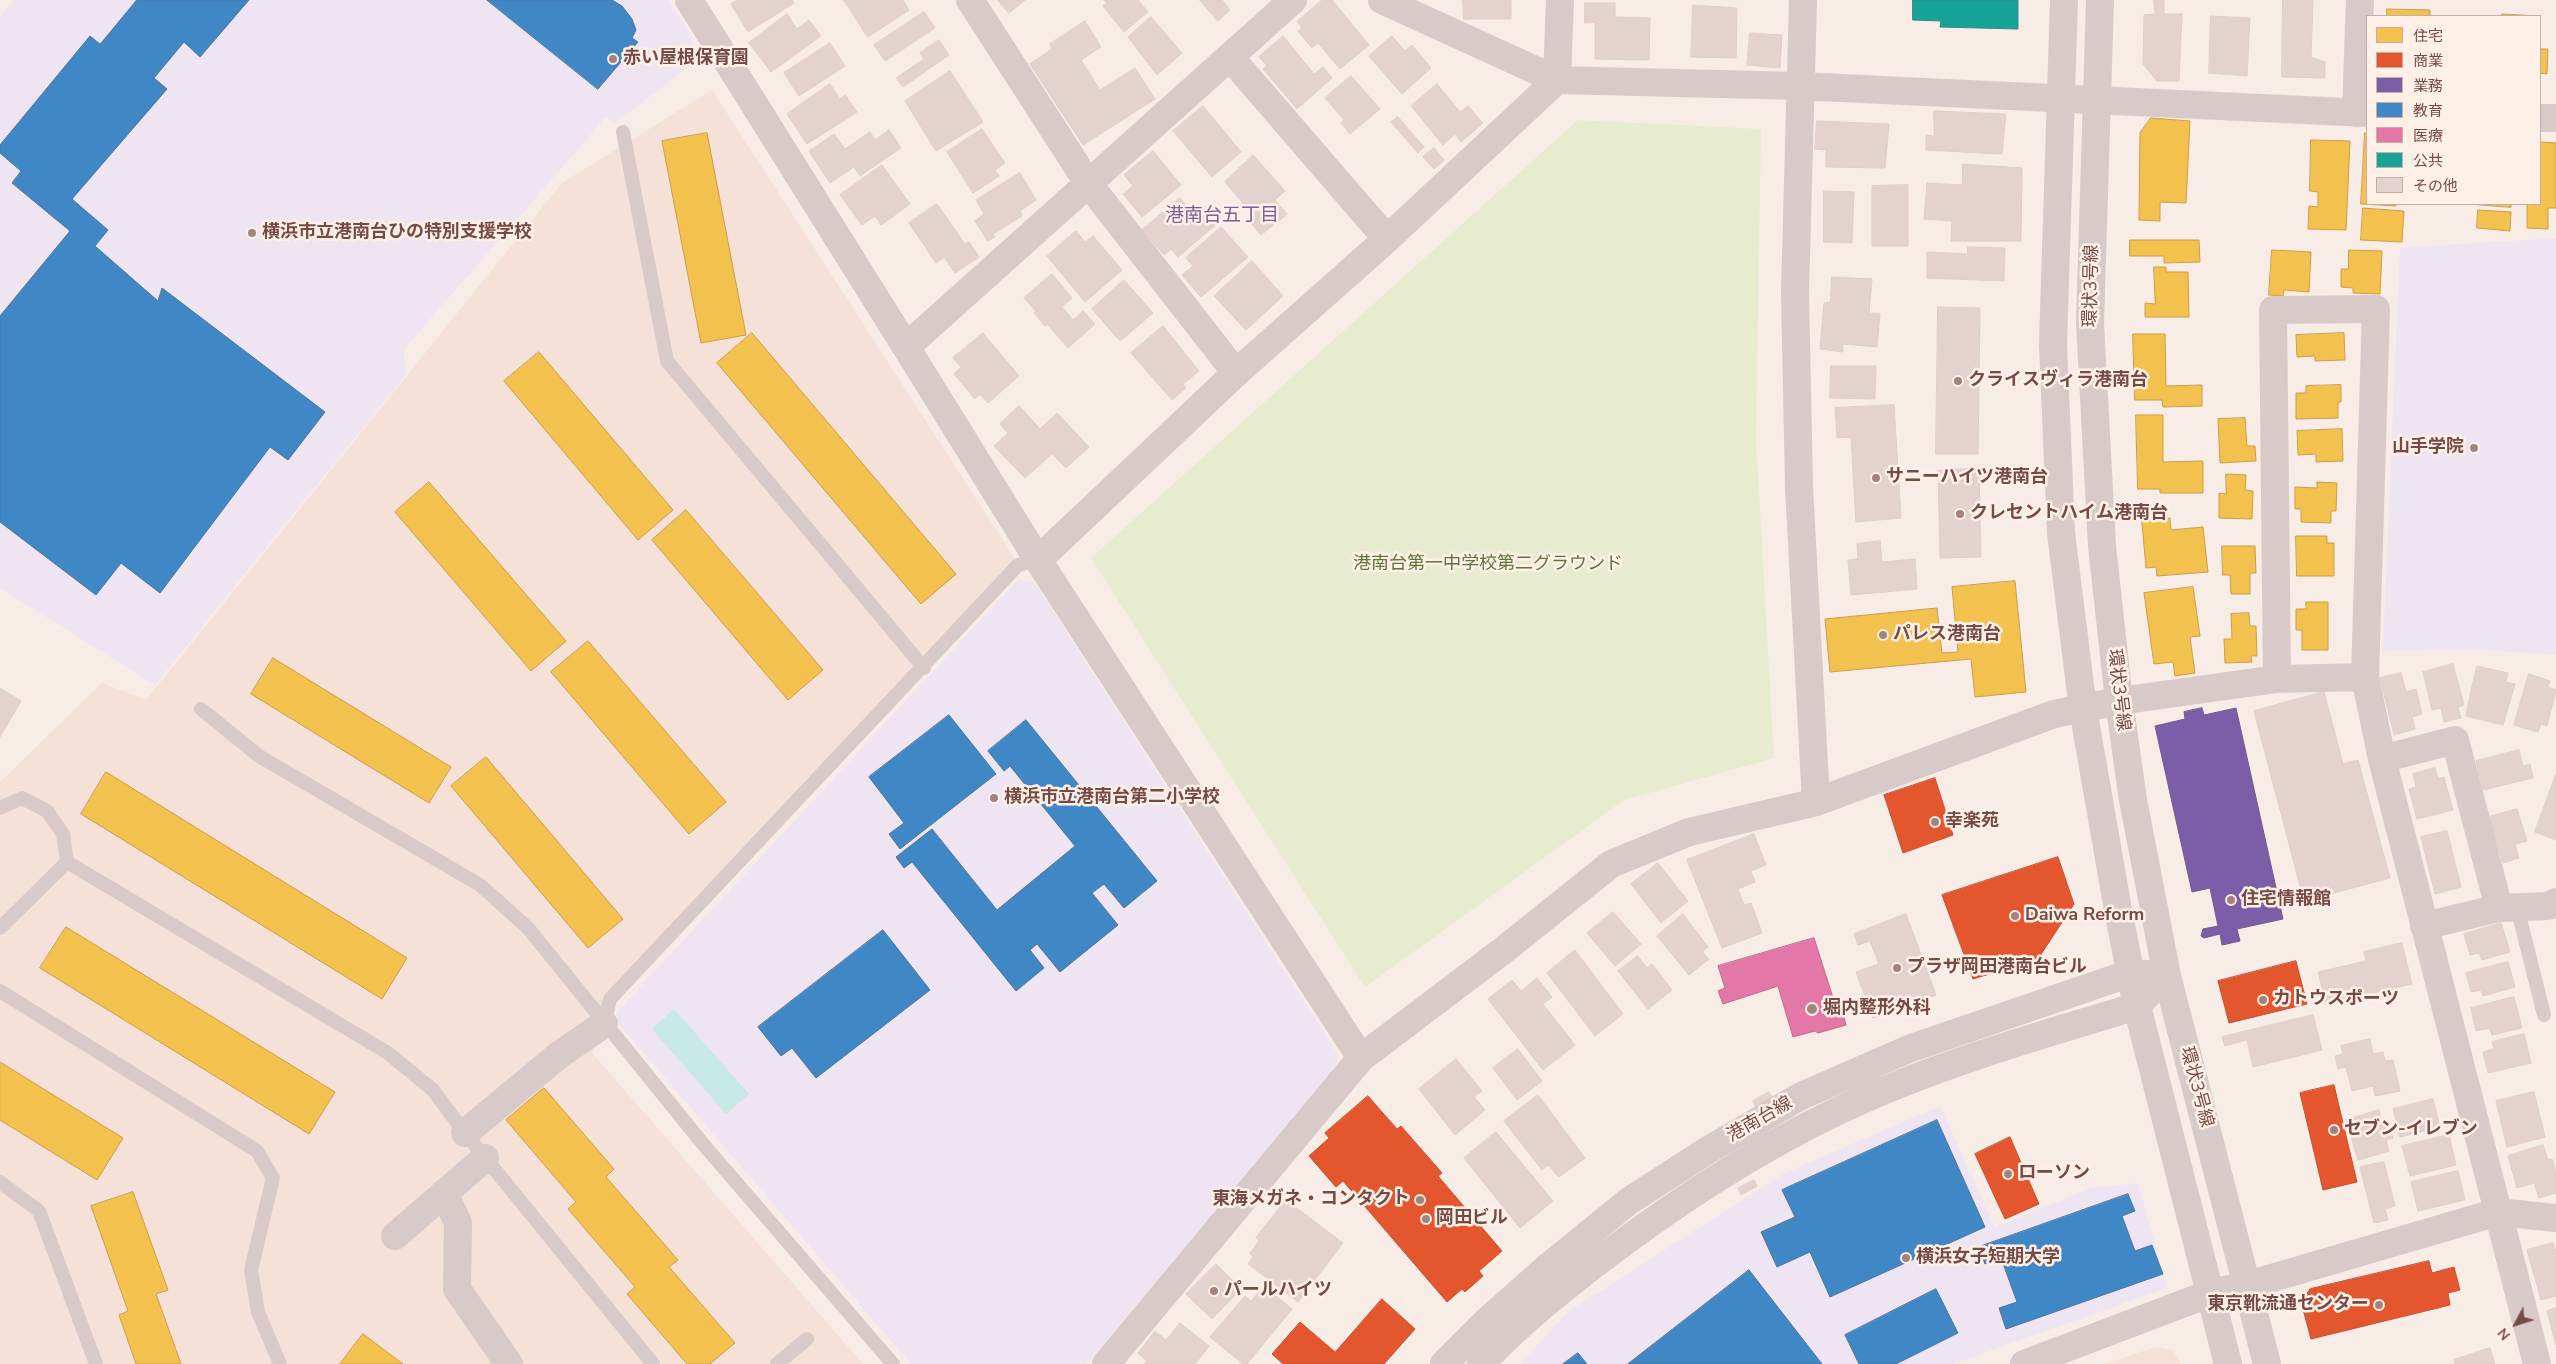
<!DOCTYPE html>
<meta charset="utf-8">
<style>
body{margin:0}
#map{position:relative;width:2556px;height:1364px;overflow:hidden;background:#f7ece6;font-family:"Nunito Sans","Noto Sans JP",sans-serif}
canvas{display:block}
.legend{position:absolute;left:2366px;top:15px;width:175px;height:190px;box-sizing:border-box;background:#fff0e7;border:1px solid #c8aea6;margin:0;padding:6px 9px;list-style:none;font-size:15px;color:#764b45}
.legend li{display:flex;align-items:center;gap:10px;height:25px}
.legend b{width:25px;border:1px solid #c8aea6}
.north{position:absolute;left:2491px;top:1299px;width:50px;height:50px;-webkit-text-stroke:4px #fff0e7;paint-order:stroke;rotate:230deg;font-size:14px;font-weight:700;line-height:20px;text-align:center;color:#764b45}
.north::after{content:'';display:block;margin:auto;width:18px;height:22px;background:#764b45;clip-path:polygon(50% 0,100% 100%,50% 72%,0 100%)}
</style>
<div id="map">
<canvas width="2556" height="1364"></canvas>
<ul class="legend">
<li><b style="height:14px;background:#f2c14e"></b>住宅</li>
<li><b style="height:14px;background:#e4572e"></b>商業</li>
<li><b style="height:14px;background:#7b5ea7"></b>業務</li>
<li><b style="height:14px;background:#3f88c5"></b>教育</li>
<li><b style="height:14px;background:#e377a8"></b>医療</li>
<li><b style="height:14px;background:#17a398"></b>公共</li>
<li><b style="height:14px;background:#e3d2ce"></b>その他</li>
</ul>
<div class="north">N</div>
</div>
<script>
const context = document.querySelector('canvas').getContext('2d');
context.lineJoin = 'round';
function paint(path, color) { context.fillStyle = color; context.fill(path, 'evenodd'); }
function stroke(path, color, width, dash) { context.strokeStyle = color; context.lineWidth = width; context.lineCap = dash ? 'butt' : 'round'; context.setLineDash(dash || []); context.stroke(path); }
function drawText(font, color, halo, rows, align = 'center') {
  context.font = font + ' "Nunito Sans","Noto Sans JP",sans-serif'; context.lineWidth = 5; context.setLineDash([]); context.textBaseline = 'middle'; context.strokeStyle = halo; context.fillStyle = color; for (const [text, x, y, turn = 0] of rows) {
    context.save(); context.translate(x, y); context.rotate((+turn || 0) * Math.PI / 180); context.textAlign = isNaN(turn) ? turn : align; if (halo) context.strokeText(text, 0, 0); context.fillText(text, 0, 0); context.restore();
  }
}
paint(new Path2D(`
 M712 90 1015 559 603 996 593 1054 863 1364H0V782L102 683 146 700 562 183Z
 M2155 1347 2173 1350 2181 1364H2105Z`), '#f5e1d7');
paint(new Path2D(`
 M14 0H668L689 32 694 50 687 68 614 124 606 117 404 349 405 376 155 685 0 588V17Z
 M2556 238V655L2476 649 2383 651 2400 248Z
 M1018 580 1035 583 1337 1053 1336 1071 1086 1364H911L618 1023 616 1013Z
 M1940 1106 1995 1227 2091 1188 2138 1183 2167 1288 1953 1364H1520L1569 1311 1785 1173Z`), '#efe4f1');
paint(new Path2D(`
 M1578 120 1761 129 1756 439 1774 758 1624 800 1365 987 1091 558Z`), '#e8eccf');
paint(new Path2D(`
 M674 1009 749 1094 726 1114 652 1029Z`), '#c7e9e4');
const homes = new Path2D(`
 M2387 9 2430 10V16H2387Z
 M2502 14 2540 16V25V16H2502Z
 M2540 49H2548L2547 74 2540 73Z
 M2151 118 2190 121 2186 203 2160 202V221L2139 220 2140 133Z
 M707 133 746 335 701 343 662 141Z
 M2365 133H2367V204H2396V206L2361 204Z
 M2311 140 2350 141 2346 230 2308 229 2309 206 2318 207V192L2310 191Z
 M2540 142 2556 143V208H2548V229L2527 228V204H2540Z
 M2470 204H2511V207Z
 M2363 208 2404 211 2402 242 2361 240Z
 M2478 210 2511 212 2510 231 2477 228Z
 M2130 240H2199L2200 262 2164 263V256H2130Z
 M2272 250 2311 252 2309 292 2284 290 2283 296 2269 295Z
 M2349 250 2382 251 2380 294 2353 293V288L2341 287V269H2348Z
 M2154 267H2166V272H2188L2189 317H2145V303L2155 304Z
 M752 333 956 574 921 604 717 363Z
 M2344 333 2345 360 2315 361V356L2297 357 2296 335Z
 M2133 334H2165L2166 386 2202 385V406L2163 407 2162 400H2135Z
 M539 352 673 510 638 540 504 381Z
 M2341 385V402H2338V418L2296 419V393H2306V386Z
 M2136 415H2163V462L2203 461V493H2160V489H2138Z
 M2245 418 2247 446H2255L2256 461 2220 463 2218 419Z
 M2342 429 2343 461 2316 462V454L2298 455 2297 431Z
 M2226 474 2246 475 2245 490 2253 491 2252 519 2219 518V493L2226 494Z
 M429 482 566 641 531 671 395 512Z
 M2317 482 2337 483 2336 511H2331V523L2301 522V509H2295V487L2317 488Z
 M686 510 823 670 788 700 652 540Z
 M2160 510V519L2170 518 2171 530 2203 527 2208 572 2157 576 2156 567 2146 568 2141 512Z
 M2296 536H2327V543H2334V576H2297Z
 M2222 546H2255L2256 573H2250V594H2231L2230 575H2223Z
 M2015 581 2026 692 1975 697 1971 659 1830 672 1825 619 1937 608 1942 653 1958 652 1952 587Z
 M2193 587 2200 636 2190 637 2195 673 2175 676 2173 662 2154 664 2144 593Z
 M2306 602H2328V650H2302V630H2296V609H2306Z
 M2249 613 2250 626H2256L2257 656H2251L2252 662 2225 663 2224 639H2232L2231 614Z
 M588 641 726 802 689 834 551 672Z
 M273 658 451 767 429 803 251 694Z
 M486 757 623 919 588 948 451 786Z
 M106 772 407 958 382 999 81 814Z
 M66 927 335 1092 309 1134 40 968Z
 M0 1062 123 1138 97 1180 0 1120Z
 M544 1088 614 1169 606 1177 678 1260 669 1267 735 1343 710 1364H687L627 1294 635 1287 568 1209 576 1202 506 1120Z
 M133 1192 168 1290 156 1294 181 1364H136L119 1315 128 1311 91 1206Z
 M363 1334 403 1364H340Z`);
paint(homes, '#f2c14e');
stroke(homes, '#cd9e4b', 1);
const shops = new Path2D(`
 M1935 778 1953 835 1903 853 1884 795Z
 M2058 857 2074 904 2038 959 1973 979 1942 895Z
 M2296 961 2307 1004 2229 1023 2218 981Z
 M2334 1085 2357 1182 2323 1190 2300 1093Z
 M1368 1096 1397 1129 1401 1126 1442 1173 1438 1176 1502 1251 1479 1271 1483 1276 1465 1292 1462 1289 1447 1302 1343 1181 1336 1187 1309 1156 1329 1138 1325 1133Z
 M2010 1137 2039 1204 2005 1219 1975 1154Z
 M2429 1261 2432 1273 2454 1267 2460 1290 2448 1293 2450 1305 2311 1339 2301 1302 2310 1289Z
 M1382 1299 1415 1329 1384 1364H1283L1272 1354 1300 1322 1335 1352Z`);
paint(shops, '#e4572e');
stroke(shops, '#c35335', 1);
const offices = new Path2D(`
 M2202 708 2204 715 2236 708 2283 919 2237 929 2240 941 2222 945 2220 934 2204 938 2201 936 2203 929 2218 926 2210 888 2192 892 2155 726 2185 719 2184 712Z`);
paint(offices, '#7b5ea7');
stroke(offices, '#7a588a', 1);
const schools = new Path2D(`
 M137 0H249L200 57 184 42 154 78 167 89 72 199 108 230 95 246 158 301 162 288 325 412 288 460 270 447 160 593 121 563 96 595 0 522V316L70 231 12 183 21 171 0 153V145L90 36 100 44Z
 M487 0H612L622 6 632 19 636 30 632 38 638 42 598 89Z
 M949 715 996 774 900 849 889 834 904 823 869 777Z
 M1026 720 1157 881 1124 908 1104 884 1092 893 1118 925 1060 972 1037 944 1030 950 1044 968 1016 991 912 862 904 868 896 857 932 829 997 910 1075 846 1010 766 1004 771 988 751Z
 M883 930 930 990 816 1078 792 1048 781 1056 758 1027Z
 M1937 1120 1985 1227 1830 1297 1810 1252 1777 1267 1761 1232 1795 1217 1782 1190Z
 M2128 1194 2135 1211 2122 1216 2135 1251 2152 1245 2163 1274 2006 1329 1999 1308 2017 1302 2001 1258 1985 1264 1979 1247Z
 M1749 1270 1822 1364H1628Z
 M1936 1289 1958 1333 1896 1364H1859L1845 1335Z
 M1578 1353 1587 1364H1563Z`);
paint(schools, '#3f88c5');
stroke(schools, '#50769f', 1);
const health = new Path2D(`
 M1814 938 1836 1007 1841 1005 1846 1025 1818 1033 1815 1031 1793 1037 1778 986 1723 1004 1718 991 1725 988 1718 966Z`);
paint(health, '#e377a8');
stroke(health, '#c26a8a', 1);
const public = new Path2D(`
 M1913 0H2018V29L1940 27 1941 21 1913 20Z`);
paint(public, '#17a398');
stroke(public, '#34897f', 1);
const building = new Path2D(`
 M738 0H792L794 3 748 32 731 4Z
 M844 0H903L909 10 868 37Z
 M998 0H1025L1009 13Z
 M1104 0H1138L1148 12 1124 32 1103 6 1106 3Z
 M1200 0H1222L1230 10 1218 21Z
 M1322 0H1332L1369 45 1340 69 1318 43 1312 48 1298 31 1302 28 1297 22Z
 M1463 0H1511V19H1464Z
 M2154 0H2164V14H2182L2179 81H2157L2143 64 2144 15 2155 14Z
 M2283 0H2313L2311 57 2325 62V78L2282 77Z
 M1585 3H1615V17L1650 18 1649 60 1595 59V22L1585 23Z
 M1693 5 1737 8 1736 58 1691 57Z
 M924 12 935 28 885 61 874 45Z
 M787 14 797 29 809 20 821 36 771 72 749 43Z
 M2211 16 2250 18 2247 76 2209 73Z
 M1151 17 1182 53 1157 75 1128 37Z
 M1085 21 1101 47 1081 60 1100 90 1135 68 1155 99 1083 145 1030 64 1052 49 1050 44Z
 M1750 33 1782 35 1780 68 1747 65Z
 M1283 36 1314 74 1323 67 1332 78 1297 109 1263 69 1267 66 1259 57Z
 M1392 36 1405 51 1412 45 1431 68 1402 94 1369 56Z
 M939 40 949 55 903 87 896 78 924 59 920 53Z
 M830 43 845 66 799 96 784 73Z
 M950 71 983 122 936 151 905 101Z
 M1351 76 1380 109 1350 134 1341 123 1344 120 1325 98Z
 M830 84 840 99 845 95 857 112 807 144 787 114Z
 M1437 84 1460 112 1468 106 1483 123 1461 142 1455 134 1443 145 1411 106Z
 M1203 106 1241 152 1212 177 1173 131Z
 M1934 111 2006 114 2002 154 1926 150V135L1934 136Z
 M1398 117 1424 147 1418 153 1391 122Z
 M1817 121 1889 124 1885 168 1826 167V150L1815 149Z
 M982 129 1005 163 995 170 999 176 973 193 947 152Z
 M889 130 901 148 860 176 854 167 830 183 809 151 834 134 845 149 870 132 875 140Z
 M1434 148 1444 160 1434 169 1423 157Z
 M1153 151 1181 185 1142 217 1123 194 1133 186 1124 175Z
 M1253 155 1285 191 1275 200 1287 214 1261 235 1248 220 1253 215 1225 182Z
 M1963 164 2022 168 2021 241H1951L1952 221 1924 219 1927 183 1962 185Z
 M882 165 910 204 881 225 875 216 862 225 840 195Z
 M1020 173 1036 200 1020 211 1022 216 993 234 995 237 988 241 975 221 984 214 976 200Z
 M1908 185V246H1872V186Z
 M1824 191 1854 192 1852 243 1824 242Z
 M1180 198 1197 219 1208 209 1219 222 1178 257 1171 249 1164 255 1142 230Z
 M937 204 965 244 969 242 979 257 955 273 944 257 936 263 909 223Z
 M1221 227 1248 257 1201 297 1182 275 1193 266 1186 258Z
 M1076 231 1085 242 1093 236 1122 270 1085 302 1047 256Z
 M1968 247 2005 248 2004 281 1927 278V252L1967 254Z
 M1252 261 1283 296 1246 330 1214 296Z
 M1052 274 1072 298 1062 307 1073 320 1083 311 1095 324 1068 348 1047 324 1045 326 1034 313 1036 311 1024 298Z
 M1832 277 1872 279 1869 313 1880 314 1877 347 1843 344V352L1820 349 1824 303 1830 302Z
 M1124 280 1153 313 1120 341 1092 309Z
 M1938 307 1980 308 1978 454H1936Z
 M1163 326 1199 371 1183 384 1186 388 1172 400 1131 353Z
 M983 333 1019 376 988 403 980 394 975 399 954 374 961 367 953 358Z
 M1831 366H1876L1875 399 1830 398Z
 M1894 405 1901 518 1856 522 1851 437 1837 438 1835 408Z
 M1019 406 1040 429 1057 413 1089 447 1066 468 1052 454 1025 478 994 446 1008 433 1000 424Z
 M1979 468 1981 557 1940 558 1938 471Z
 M1880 541 1882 562 1915 559 1917 589 1851 595 1848 560 1858 559 1857 544Z
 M2453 664 2464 705 2458 707 2461 718 2444 722 2441 708 2432 710 2423 672Z
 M2477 666 2508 673 2506 682 2515 684 2503 725 2466 716Z
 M2401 673 2406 692 2416 689 2422 714 2412 717 2415 729 2394 735 2380 678Z
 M2529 674 2550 681 2548 687 2556 690 2547 726 2541 724 2538 732 2514 725Z
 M0 688 21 701 0 737Z
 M2324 692 2343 764 2358 760 2390 878 2304 901 2254 711Z
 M2519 750 2523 766 2530 764 2533 778 2483 790 2476 761Z
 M2435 768 2438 779 2444 777 2453 810 2417 819 2409 789 2416 787 2413 774Z
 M2556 774V840L2535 832Z
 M2517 809 2527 841 2515 844 2519 858 2503 863 2489 817Z
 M2447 831 2461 887 2435 894 2421 837Z
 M1754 834 1766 865 1751 871 1755 882 1738 889 1744 905 1751 903 1762 933 1722 948 1687 860Z
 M1658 863 1688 901 1661 923 1631 884Z
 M1613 912 1641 944 1615 966 1587 933Z
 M1683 914 1708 947 1702 952 1709 959 1689 975 1657 936Z
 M1906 914 1936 995 1873 1018 1856 972 1879 964 1870 941 1858 945 1854 934Z
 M2501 923 2510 952 2482 960 2479 953 2470 955 2464 934Z
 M2402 943 2412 984 2326 1004 2318 972 2366 961 2364 952Z
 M1575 950 1623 1014 1595 1036 1547 973Z
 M1638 956 1647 968 1652 964 1672 990 1648 1009 1618 971Z
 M2508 962 2515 987 2483 996 2481 990 2471 992 2466 973Z
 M1537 978 1552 997 1543 1004 1575 1045 1543 1070 1488 999 1512 980 1521 991Z
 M2514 997 2522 1028 2492 1035 2490 1028 2476 1031 2471 1008Z
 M2313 1015 2322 1050 2253 1067 2247 1040 2225 1046 2222 1037Z
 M2524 1034 2531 1063 2488 1073 2483 1052 2494 1049 2492 1042Z
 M2370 1039 2373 1054 2383 1052 2385 1061 2393 1060 2400 1091 2375 1096 2373 1086 2352 1091 2346 1067 2338 1069 2335 1056 2343 1054 2341 1046Z
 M1518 1049 1542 1081 1517 1100 1493 1068Z
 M1456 1059 1482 1091 1474 1097 1485 1110 1455 1135 1419 1089Z
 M1769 1092 1773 1099 1756 1107 1753 1101Z
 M2534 1092 2545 1137 2507 1147 2496 1101Z
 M1538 1095 1585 1158 1559 1177 1548 1165 1542 1170 1504 1121Z
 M2433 1099 2440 1127 2400 1137 2393 1109Z
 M2379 1110 2382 1124 2388 1122 2393 1138 2386 1140 2389 1151 2358 1160 2346 1120Z
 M1496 1132 1553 1201 1520 1228 1464 1158Z
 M2449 1135 2456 1165 2410 1176 2402 1146Z
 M2543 1145 2548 1160 2552 1159 2556 1173V1193L2539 1198 2534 1183 2517 1188 2508 1156Z
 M2384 1162 2395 1206 2385 1209 2388 1220 2374 1223 2360 1167Z
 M2458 1171 2465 1200 2418 1211 2411 1182Z
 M1754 1180 1757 1186 1741 1195 1738 1188Z
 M1286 1200 1343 1243 1298 1302 1248 1264 1253 1257 1250 1253 1259 1241 1256 1238Z
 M2553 1243 2556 1252V1296L2541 1300 2527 1250Z
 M1216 1264 1241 1289 1212 1319 1186 1294Z
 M1264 1286 1292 1309 1247 1364H1243L1210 1337 1245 1296 1251 1301Z
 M2556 1308V1345L2547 1311Z
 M1180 1323 1209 1346 1195 1364H1144L1147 1361 1138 1353 1155 1331 1166 1340Z
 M2490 1348 2495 1364H2455L2454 1360Z`);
paint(building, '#e3d2ce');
stroke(building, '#e0cdc8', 1);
stroke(new Path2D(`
 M623 132 667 361 924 668
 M201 709 259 756 480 885 528 928 703 1144 893 1364
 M0 808 22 798 47 811 63 834 67 862 0 928
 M67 862 388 1053 433 1090 465 1133 653 1364
 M2517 907 2544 1015
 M0 991 257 1151 273 1178 251 1270 258 1312 280 1364
 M604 1024 610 999 1018 565 1038 560
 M0 1182 39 1211 96 1364
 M777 1364 807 1339`), '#d8cac8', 14);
stroke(new Path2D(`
 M689 0 906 347 1293 0
 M970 0 1088 183 1236 373
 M1382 0 1557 80 1799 86 2367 113
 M1803 0 1795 293 1799 487 1816 802
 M1230 57 1387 239
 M2356 113 2360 0
 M2540 118H2556
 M906 347 1038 560 1361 1058 1505 949 1611 864 1689 832 1816 802 2054 714 2119 701 2277 679 2365 677 2382 759 2537 1364
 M1038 560 1236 373 1387 239 1557 80 1560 0
 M2277 679 2273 310 2376 309 2365 677
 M2382 759 2455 740 2499 908
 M2424 926 2499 908 2548 906 2556 902
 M465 1133 559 1055 604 1024
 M444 1193 458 1223 457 1289 509 1364
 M395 1236 485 1158
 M1106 1364 1361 1058
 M2024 1364 2211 1293 2248 1285 2498 1212 2556 1218`), '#d8cac8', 28);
stroke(new Path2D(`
 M2064 0 2053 344 2061 533 2083 709 2118 910 2137 1006 2228 1364
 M2100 0 2090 323 2102 546 2119 701 2133 800 2167 976 2267 1364
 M1444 1364 1487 1321 1549 1266 1629 1201 1708 1150 1801 1096 1911 1048 2131 973 2148 974
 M1481 1364C1515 1327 1555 1295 1595 1264 1682 1197 1776 1136 1878 1093 1962 1057 2050 1033 2137 1006L2150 992`), '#d8cac8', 28);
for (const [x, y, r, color] of [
 [613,59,5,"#a3837d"],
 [252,233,5,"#a3837d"],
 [1958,381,5,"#a3837d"],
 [2474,448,5,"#a3837d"],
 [1876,478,5,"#a3837d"],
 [1960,514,5,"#a3837d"],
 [1883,635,5,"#a3837d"],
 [994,798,5,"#a3837d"],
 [1935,822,5,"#a3837d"],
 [2231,900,5,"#a3837d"],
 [2015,916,5,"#a3837d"],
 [1897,968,5,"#a3837d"],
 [2263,1000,5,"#a3837d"],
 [1812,1009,6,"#a3837d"],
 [2334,1130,5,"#a3837d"],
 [2008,1174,5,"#a3837d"],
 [1420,1200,5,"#a3837d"],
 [1426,1219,5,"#a3837d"],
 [1906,1258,5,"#a3837d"],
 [1214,1291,5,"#a3837d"],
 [2379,1305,5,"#a3837d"]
]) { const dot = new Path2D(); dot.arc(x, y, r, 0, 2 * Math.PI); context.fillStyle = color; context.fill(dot); stroke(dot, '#fff0e7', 2); }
drawText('bold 18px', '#764b45', '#fff0e7', [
 ["赤い屋根保育園",623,59],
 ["横浜市立港南台ひの特別支援学校",262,233],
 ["クライスヴィラ港南台",1968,381],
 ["山手学院",2464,448,"right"],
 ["サニーハイツ港南台",1886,478],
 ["クレセントハイム港南台",1970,514],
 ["パレス港南台",1893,635],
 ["横浜市立港南台第二小学校",1004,798],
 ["幸楽苑",1945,822],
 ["住宅情報館",2241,900],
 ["Daiwa Reform",2025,916],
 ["プラザ岡田港南台ビル",1907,968],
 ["カトウスポーツ",2273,1000],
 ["堀内整形外科",1823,1009],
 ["セブン-イレブン",2344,1130],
 ["ローソン",2018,1174],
 ["東海メガネ・コンタクト",1410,1200,"right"],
 ["岡田ビル",1436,1219],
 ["横浜女子短期大学",1916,1258],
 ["パールハイツ",1224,1291],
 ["東京靴流通センター",2369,1305,"right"]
], 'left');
drawText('18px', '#764b45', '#fff0e7', [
 ["環状3号線",2092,286,-89],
 ["環状3号線",2118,690,83],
 ["環状3号線",2196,1087,75],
 ["港南台線",1760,1120,-30]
]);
drawText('18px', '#5b773a', '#fff0e7', [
 ["港南台第一中学校第二グラウンド",1488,565]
]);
drawText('19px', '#79609a', '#fff0e7', [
 ["港南台五丁目",1222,216]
]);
</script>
